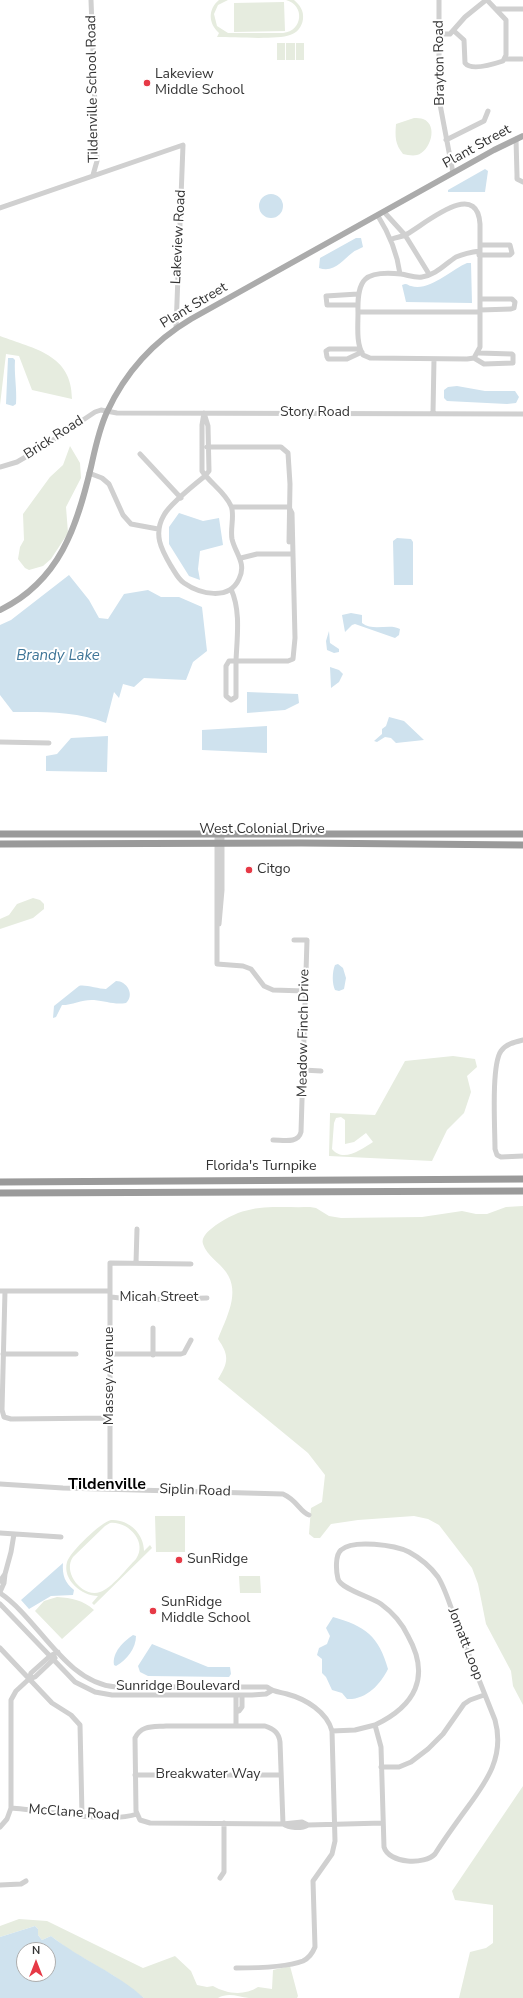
<!DOCTYPE html>
<style>
body{margin:0}
#map{position:relative;width:523px;height:1998px;overflow:hidden;background:#fff;font-family:"Nunito Sans",sans-serif}
canvas{display:block}
.north{position:absolute;left:16px;top:1942px;width:40px;height:40px;box-sizing:border-box;background:#fff;border:1px solid #adadad;border-radius:50%;rotate:0deg;font-size:11px;font-weight:700;line-height:16px;text-align:center;color:#333}
.north::after{content:'';display:block;margin:auto;width:14px;height:18px;background:#e63946;clip-path:polygon(50% 0,100% 100%,50% 72%,0 100%)}
</style>
<div id="map">
<canvas width="523" height="1998"></canvas>
<div class="north">N</div>
</div>
<script>
const context = document.querySelector('canvas').getContext('2d');
context.lineJoin = 'round';
function paint(path, color) { context.fillStyle = color; context.fill(path, 'evenodd'); }
function stroke(path, color, width, dash) { context.strokeStyle = color; context.lineWidth = width; context.lineCap = dash ? 'butt' : 'round'; context.setLineDash(dash || []); context.stroke(path); }
function drawText(font, color, halo, rows, align = 'center') {
  context.font = font + ' "Nunito Sans",sans-serif'; context.lineWidth = 4; context.setLineDash([]); context.textBaseline = 'middle'; context.strokeStyle = halo; context.fillStyle = color; for (const [text, x, y, turn = 0] of rows) {
    context.save(); context.translate(x, y); context.rotate((+turn || 0) * Math.PI / 180); context.textAlign = isNaN(turn) ? turn : align; if (halo) context.strokeText(text, 0, 0); context.fillText(text, 0, 0); context.restore();
  }
}
paint(new Path2D(`
 M219 0H228L218 5 214 14 217 26 228 33H283C303 31 305 5 286 0H294C300 5 304 11 303 19 302 27 297 33 290 35 277 40 233 37 217 37L219 33C208 23 208 9 219 0Z
 M284 2 285 31 234 32V3Z
 M277 43H285V60H277Z
 M286 43H295V60H286Z
 M296 43H304V60H296Z
 M414 118C417 118 421 118 423 119 439 125 430 152 417 155 413 156 407 155 403 154 395 144 395 137 396 124Z
 M0 222V336C34 349 72 354 72 399L32 390 19 356 6 354 0 405Z
 M70 446 80 463 81 478 66 507 68 533 51 559 43 566 29 570 25 568 18 559 20 547 24 540 23 514 50 477 63 465Z
 M33 898 40 900 44 904V909L33 918 0 929V919L9 915 17 904Z
 M453 1056 475 1059 477 1067 467 1076 471 1092 464 1113 447 1130 432 1161 329 1156 330 1113 375 1115 405 1061ZM341 1117 345 1120V1144L354 1142 366 1133 373 1142C362 1149 343 1163 332 1149L334 1123 336 1118Z
 M523 1206V1705L513 1686 511 1671 486 1624 478 1584 472 1568 439 1525 428 1519 414 1516 358 1520 331 1524 320 1538H314L309 1534 311 1508 322 1502 325 1475 308 1453 218 1379C229 1362 229 1355 218 1339 226 1318 241 1293 226 1272 219 1262 207 1256 203 1244 201 1238 207 1232 211 1229 245 1202 270 1208 310 1207L316 1208 329 1216 341 1218 422 1217 462 1211 476 1214H487L506 1207Z
 M155 1516H185V1552H156Z
 M111 1520C129 1519 144 1534 144 1551L150 1545 152 1548 94 1605 92 1603 98 1596C82 1596 62 1580 67 1562 70 1552 101 1522 111 1520ZM110 1523C128 1521 148 1542 136 1559 128 1567 111 1589 100 1592 82 1598 62 1572 73 1557L105 1526Z
 M239 1576H260L261 1593H240Z
 M57 1597C72 1598 83 1600 94 1610L62 1639 35 1611 44 1601Z
 M523 1786V1998H459L470 1952 486 1948 493 1943V1905L455 1900 452 1891Z
 M19 1919 47 1921 143 1968 175 1956 191 1971 197 1985 207 1987 213 1986C227 1994 244 1996 258 1987L272 1989 273 1970 290 1966 298 1996 297 1998C281 1998 265 1998 249 1998 238 1997 229 1992 218 1998H144L114 1976 68 1949 51 1936 42 1940 38 1935V1929L35 1926 0 1937V1926Z`), '#e6ecdf');
paint(new Path2D(`
 M485 169 488 171 485 192H448V190Z
 M259 206a12 12 0 1 1 24 0a12 12 0 1 1-24 0Z
 M356 238H361L363 247C360 249 355 250 352 253 342 261 334 273 319 268L320 258Z
 M467 263H471L472 303 406 302 402 285 405 284C408 284 409 286 411 286 429 292 452 269 467 263Z
 M8 358H13L15 360C14 375 17 388 16 404L13 406 6 404Z
 M457 386 485 391H515L519 397 516 403 507 404 447 401 444 398V390L448 387Z
 M179 513 203 521 219 518 223 545 200 551 198 569 200 580 189 576 169 544V527Z
 M397 538 411 539 413 542V585H394L393 541Z
 M69 575 89 600 99 618 108 619 124 594 148 590 161 597H179L202 607 207 651 193 662 186 680 144 678 134 687 123 684 119 698 114 692 106 723C76 711 45 712 13 712L0 695V625L11 620Z
 M351 613 362 615V623C374 632 389 623 400 629L399 635 395 638 355 624 352 625 345 632 342 615Z
 M329 631 330 643 339 649V652L334 653 327 650 326 641Z
 M330 667 339 670 343 674 339 682 331 688Z
 M247 692 298 694 299 703 285 710 247 713Z
 M389 717 404 721 424 740 396 743 391 738 385 737 377 742 374 741 382 734V729L386 726Z
 M267 726V753L202 750V730Z
 M108 736 107 772 46 771V756L57 754 71 738Z
 M338 964 343 968 346 978 344 989 339 991 335 990C332 984 332 972 335 965Z
 M116 981C127 981 135 995 126 1003 114 1005 106 1001 94 1000 83 999 73 1005 62 1005L56 1017 53 1018 54 1006 79 986C84 984 98 989 106 989Z
 M63 1563C62 1575 65 1583 74 1590L73 1595 51 1596 29 1609 21 1600Z
 M333 1617C365 1626 379 1636 388 1669 380 1685 366 1700 347 1699L342 1693 332 1690 326 1677 322 1673V1659L317 1655 319 1648 327 1644 330 1636 326 1628Z
 M133 1635 136 1636C136 1648 127 1660 116 1666L114 1665C112 1652 124 1641 133 1635Z
 M152 1644 208 1667H230L231 1674 229 1677 148 1676 140 1672 138 1666Z
 M35 1926 38 1929V1935L42 1940 51 1936C80 1959 117 1973 144 1998H0V1937ZM24 1950H48V1974H24Z`), '#cfe2ee');
stroke(new Path2D(`
 M91 0 97 161 93 175
 M439 0V99L453 173
 M496 9H523
 M454 31 464 40 465 63C471 71 494 64 503 61L506 55V20L487 0
 M439 34H450L465 17 486 0
 M505 59H522
 M516 139 517 175V179L523 182
 M446 140 484 121 488 111
 M0 208 183 145 176 328
 M385 213 405 235 429 274
 M378 216C390 235 397 252 400 274
 M392 239C397 237 402 237 407 234 424 225 477 178 480 224V347L474 358 467 359 370 358 363 355C356 343 358 327 358 313 357 279 364 270 401 274 408 275 415 278 422 277 436 275 445 264 456 257 463 254 472 252 480 251
 M479 255H510L512 253 510 245H480
 M358 294 326 296 327 305H358
 M480 299H512L515 302 514 308 511 309 480 310
 M358 312H480
 M360 349H329L326 351 327 357 328 359H347L362 352
 M474 358 484 364 513 363V355L512 354 479 353
 M204 413 208 426 209 471 205 476C195 484 170 504 164 515 153 534 161 549 171 566 175 572 178 579 184 583 200 594 229 601 239 579 247 563 235 553 232 539 230 528 235 515 231 506 225 492 210 483 202 471V425L204 413
 M433 413 434 359
 M207 447H281L288 453 290 484 289 542
 M140 454 181 498
 M0 467 17 462 41 448 95 412 101 410 117 413 523 414
 M89 473 102 478 109 484 123 515 131 524 158 529
 M232 507H289
 M241 558 257 554H293
 M231 589C241 611 237 637 236 661H288L293 659 295 638 292 513 289 507
 M229 661H236V697L231 700 226 696V666Z
 M0 742 49 743
 M217 833V964L243 966 251 969 264 986 273 990 305 991
 M219 924 222 890V833
 M523 1040C515 1042 506 1044 501 1051 491 1065 495 1129 495 1149L497 1155 501 1157 523 1156
 M303 1070 321 1071
 M273 1140C283 1140 298 1144 301 1132L307 940H294
 M136 1263 137 1229
 M0 1291H109
 M5 1291 2 1410 4 1417 11 1419 110 1418
 M111 1297 138 1300 207 1298
 M153 1328V1355
 M3 1354H76
 M110 1354H181L184 1353 191 1340
 M0 1484 63 1488 283 1494C297 1500 300 1512 309 1515
 M110 1489V1263L191 1264
 M0 1533 61 1537
 M5 1574 11 1552 14 1534
 M0 1581 5 1574 4 1583 0 1592
 M0 1593C39 1619 65 1683 116 1687H267C273 1692 280 1692 287 1694 306 1699 327 1712 332 1731L335 1841 332 1854 313 1881 315 1947C313 1952 309 1958 303 1961 287 1967 254 1968 236 1968
 M0 1604 75 1682 95 1692 112 1695H252L266 1694 271 1691
 M0 1648 52 1703 71 1715 80 1725 82 1815
 M29 1679 35 1677 55 1658
 M236 1712 239 1711 242 1707V1695
 M166 1726H265C274 1729 279 1733 280 1742L283 1824 150 1823 140 1820 136 1811 135 1738C141 1725 153 1727 166 1726Z
 M236 1726V1695
 M332 1731 355 1730 375 1725 381 1747 384 1847C389 1864 425 1865 435 1854 445 1838 456 1823 467 1808 487 1781 505 1756 495 1720 482 1688 469 1655 456 1622 451 1608 446 1590 438 1577 430 1566 420 1558 409 1552 395 1545 353 1539 341 1550 335 1555 336 1571 338 1579 341 1589 371 1597 381 1604 392 1612 402 1623 408 1636 431 1677 415 1706 375 1725
 M381 1767H399L411 1762 428 1749 443 1734 464 1704 470 1700 484 1695
 M135 1775H281
 M11 1808C43 1810 109 1824 137 1814
 M283 1824C289 1828 301 1829 308 1825L383 1823
 M283 1824 302 1822 308 1825
 M0 1827 7 1819 11 1808V1700L16 1691 29 1679 31 1673 50 1656 58 1652
 M220 1878 224 1872V1823
 M0 1885 21 1884 26 1881`), '#d0d0d0', 5);
stroke(new Path2D(`
 M0 610C60 581 77 526 91 467 95 449 99 429 107 412 125 373 154 341 191 319L494 150 523 136`), '#ababab', 6);
stroke(new Path2D(`
 M0 834H523
 M0 844 301 843 523 845
 M0 1182 523 1179
 M0 1193 523 1191`), '#9a9a9a', 7);
for (const [x, y, r, color] of [
 [147,83,4,"#e63946"],
 [249,870,4,"#e63946"],
 [179,1560,4,"#e63946"],
 [153,1611,4,"#e63946"]
]) { const dot = new Path2D(); dot.arc(x, y, r, 0, 2 * Math.PI); context.fillStyle = color; context.fill(dot); stroke(dot, '#fff', 1.5); }
drawText('14px', '#333', '#fff', [
 ["Brayton Road",440,63,-91],
 ["Tildenville School Road",93,89,-91],
 ["Plant Street",477,147,-29],
 ["Lakeview Road",179,237,-87],
 ["Plant Street",194,306,-31],
 ["Story Road",315,413],
 ["Brick Road",54,438,-33],
 ["West Colonial Drive",262,830],
 ["Meadow Finch Drive",304,1033,-89],
 ["Florida's Turnpike",261,1167],
 ["Micah Street",159,1298],
 ["Massey Avenue",110,1376,-90],
 ["Siplin Road",195,1491,2],
 ["Jomatt Loop",465,1644,69],
 ["Sunridge Boulevard",178,1687],
 ["Breakwater Way",208,1775],
 ["McClane Road",74,1813,4]
]);
drawText('14px', '#333', '#fff', [
 ["Lakeview",155,75],
 ["Middle School",155,91],
 ["Citgo",257,870],
 ["SunRidge",187,1560],
 ["SunRidge",161,1603],
 ["Middle School",161,1619]
], 'left');
drawText('italic 15px', '#3f7597', '#fff', [
 ["Brandy Lake",58,656]
]);
drawText('bold 16px', '#000', '#fff', [
 ["Tildenville",107,1485]
]);
</script>
